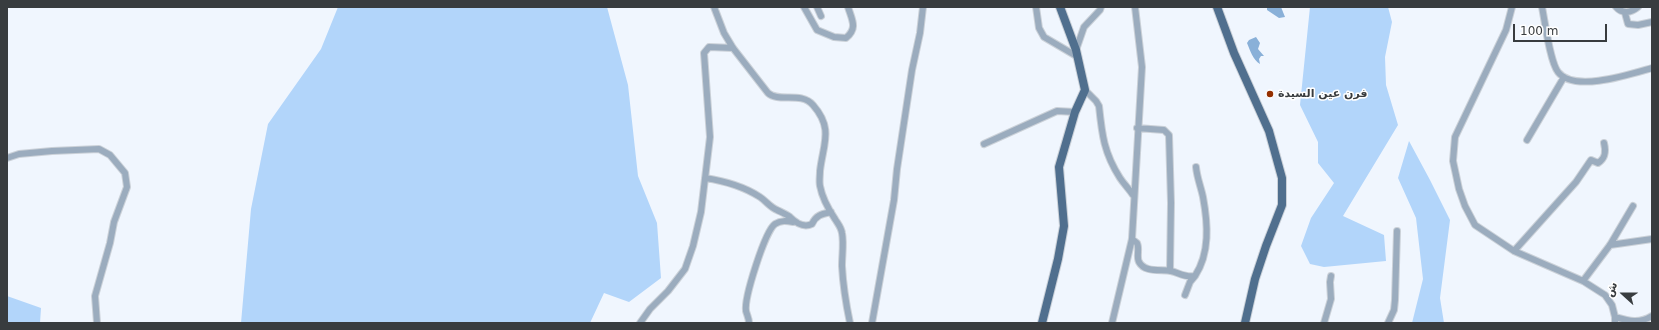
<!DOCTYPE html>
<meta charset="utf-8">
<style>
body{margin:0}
#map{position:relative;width:1659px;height:330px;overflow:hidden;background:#f0f6fe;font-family:"DejaVu Sans","Noto Sans Arabic",sans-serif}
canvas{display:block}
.frame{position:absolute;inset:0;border:8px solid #383c3f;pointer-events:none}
.north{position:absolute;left:1603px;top:274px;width:40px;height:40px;-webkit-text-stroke:3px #fff;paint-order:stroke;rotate:291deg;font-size:11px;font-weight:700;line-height:16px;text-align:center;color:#383c3f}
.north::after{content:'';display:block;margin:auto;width:14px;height:18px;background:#383c3f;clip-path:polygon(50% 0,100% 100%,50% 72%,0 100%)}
.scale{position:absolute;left:1513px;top:24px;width:94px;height:18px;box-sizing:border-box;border:2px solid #383c3f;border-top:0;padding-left:5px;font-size:12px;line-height:14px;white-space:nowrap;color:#383c3f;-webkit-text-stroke:3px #fff;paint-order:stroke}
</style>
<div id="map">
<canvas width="1659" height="330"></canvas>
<div class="frame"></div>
<div class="north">ش</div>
<div class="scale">100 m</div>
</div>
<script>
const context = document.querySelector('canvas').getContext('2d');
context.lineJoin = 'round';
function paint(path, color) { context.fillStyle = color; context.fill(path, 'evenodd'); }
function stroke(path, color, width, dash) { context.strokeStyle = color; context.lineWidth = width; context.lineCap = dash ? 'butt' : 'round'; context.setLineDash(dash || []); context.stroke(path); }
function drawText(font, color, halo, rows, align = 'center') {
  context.font = font + ' "DejaVu Sans","Noto Sans Arabic",sans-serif'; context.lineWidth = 3; context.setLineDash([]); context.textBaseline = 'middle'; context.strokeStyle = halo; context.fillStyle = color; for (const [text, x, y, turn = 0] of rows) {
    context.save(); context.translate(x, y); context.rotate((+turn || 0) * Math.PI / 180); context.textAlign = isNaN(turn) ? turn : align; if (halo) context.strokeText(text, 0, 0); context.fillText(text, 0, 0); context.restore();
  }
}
paint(new Path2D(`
 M338 7H607L628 85 638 176 657 223 661 278 629 302 604 293 590 323H241L251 209 268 124 321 49Z
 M1310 7H1388L1392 22 1385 57 1386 85 1398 125 1343 216 1384 235 1386 261 1324 267 1310 264 1301 246 1311 218 1334 183 1318 163V142L1300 105Z
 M1409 141 1430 180 1450 220 1440 298 1444 323H1412L1423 279 1416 218 1398 178Z
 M7 296 41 308 40 323H7Z`), '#b2d5fa');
paint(new Path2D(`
 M1267 7H1281L1285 17 1279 18 1267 10Z
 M1256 37 1260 43 1258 49 1264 56H1261L1259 59 1260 64C1253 60 1250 50 1247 43L1249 40Z`), '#89b0d8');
const minor = new Path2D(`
 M714 7 724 33 733 48 768 93C779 103 801 91 813 105 834 129 823 144 820 171 820 176 819 181 820 186 822 197 829 210 835 219 838 224 841 227 842 233 844 243 842 255 842 266 843 285 846 304 850 323
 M804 7 817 30 834 37 846 38C858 28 852 20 848 7
 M817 7 821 16
 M1036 7 1039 28 1044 37 1078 57
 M1512 7 1506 30 1455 137 1453 161 1459 189 1465 206 1475 225 1514 251 1583 281 1605 295 1612 305 1615 317V323
 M1542 7C1545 22 1550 62 1558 72 1574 93 1631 74 1652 68
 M1616 7C1622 14 1631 13 1638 7
 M1625 13 1628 24 1638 25 1652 22
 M1076 50 1084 27 1100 10 1101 7
 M1085 90 1096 101 1099 106C1102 135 1104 153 1120 178 1124 184 1129 189 1133 195
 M1137 128 1164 130 1169 135 1171 203 1170 271
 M1527 140 1564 77
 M984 144 1057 111 1075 112
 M7 158 19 154 52 151 99 149 110 155 125 173 127 187 114 222 110 243 95 296 97 323
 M705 178C725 181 743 186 760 197 766 201 770 207 777 210 781 212 786 214 790 217 796 223 804 228 812 224 816 215 822 214 831 212
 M1132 239 1137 243C1140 249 1136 256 1139 262 1145 273 1161 269 1171 271 1179 273 1186 278 1195 276 1210 253 1208 224 1203 197 1201 187 1197 178 1196 167
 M1610 245 1652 239
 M1514 251 1576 182 1591 160 1598 163C1606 158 1606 151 1604 143
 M1583 281 1610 245 1633 206
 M1185 295 1190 282 1195 276
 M1615 317C1629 321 1639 324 1652 316
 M640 323 650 309 668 291 685 269 693 246 701 212 710 137 704 53 709 47 733 48
 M749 323C749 318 747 315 746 311 744 298 765 231 775 224 781 220 787 221 793 222
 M872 323 894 200 897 169 912 70 920 33 923 7
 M1112 323 1132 239 1142 67 1135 7
 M1324 323 1331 299 1330 282 1331 276
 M1388 323 1394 310 1395 300 1397 231`);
const major = new Path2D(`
 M1217 7 1234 53 1269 131 1282 178V205L1266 246 1255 279 1245 323
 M1042 323 1058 259 1064 226 1059 167 1075 112 1085 90 1076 50 1060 7`);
stroke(minor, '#cbd1d8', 8);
stroke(major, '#cbd1d8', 10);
stroke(minor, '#9bacbe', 6);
stroke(major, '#506f8e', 8);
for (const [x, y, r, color] of [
 [1270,94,4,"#942f00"]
]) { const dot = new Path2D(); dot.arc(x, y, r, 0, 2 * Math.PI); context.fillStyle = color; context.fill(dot); stroke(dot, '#fff', 1.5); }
drawText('bold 11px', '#383c3f', '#fff', [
 ["فرن عين السيدة",1278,94]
], 'left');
</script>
